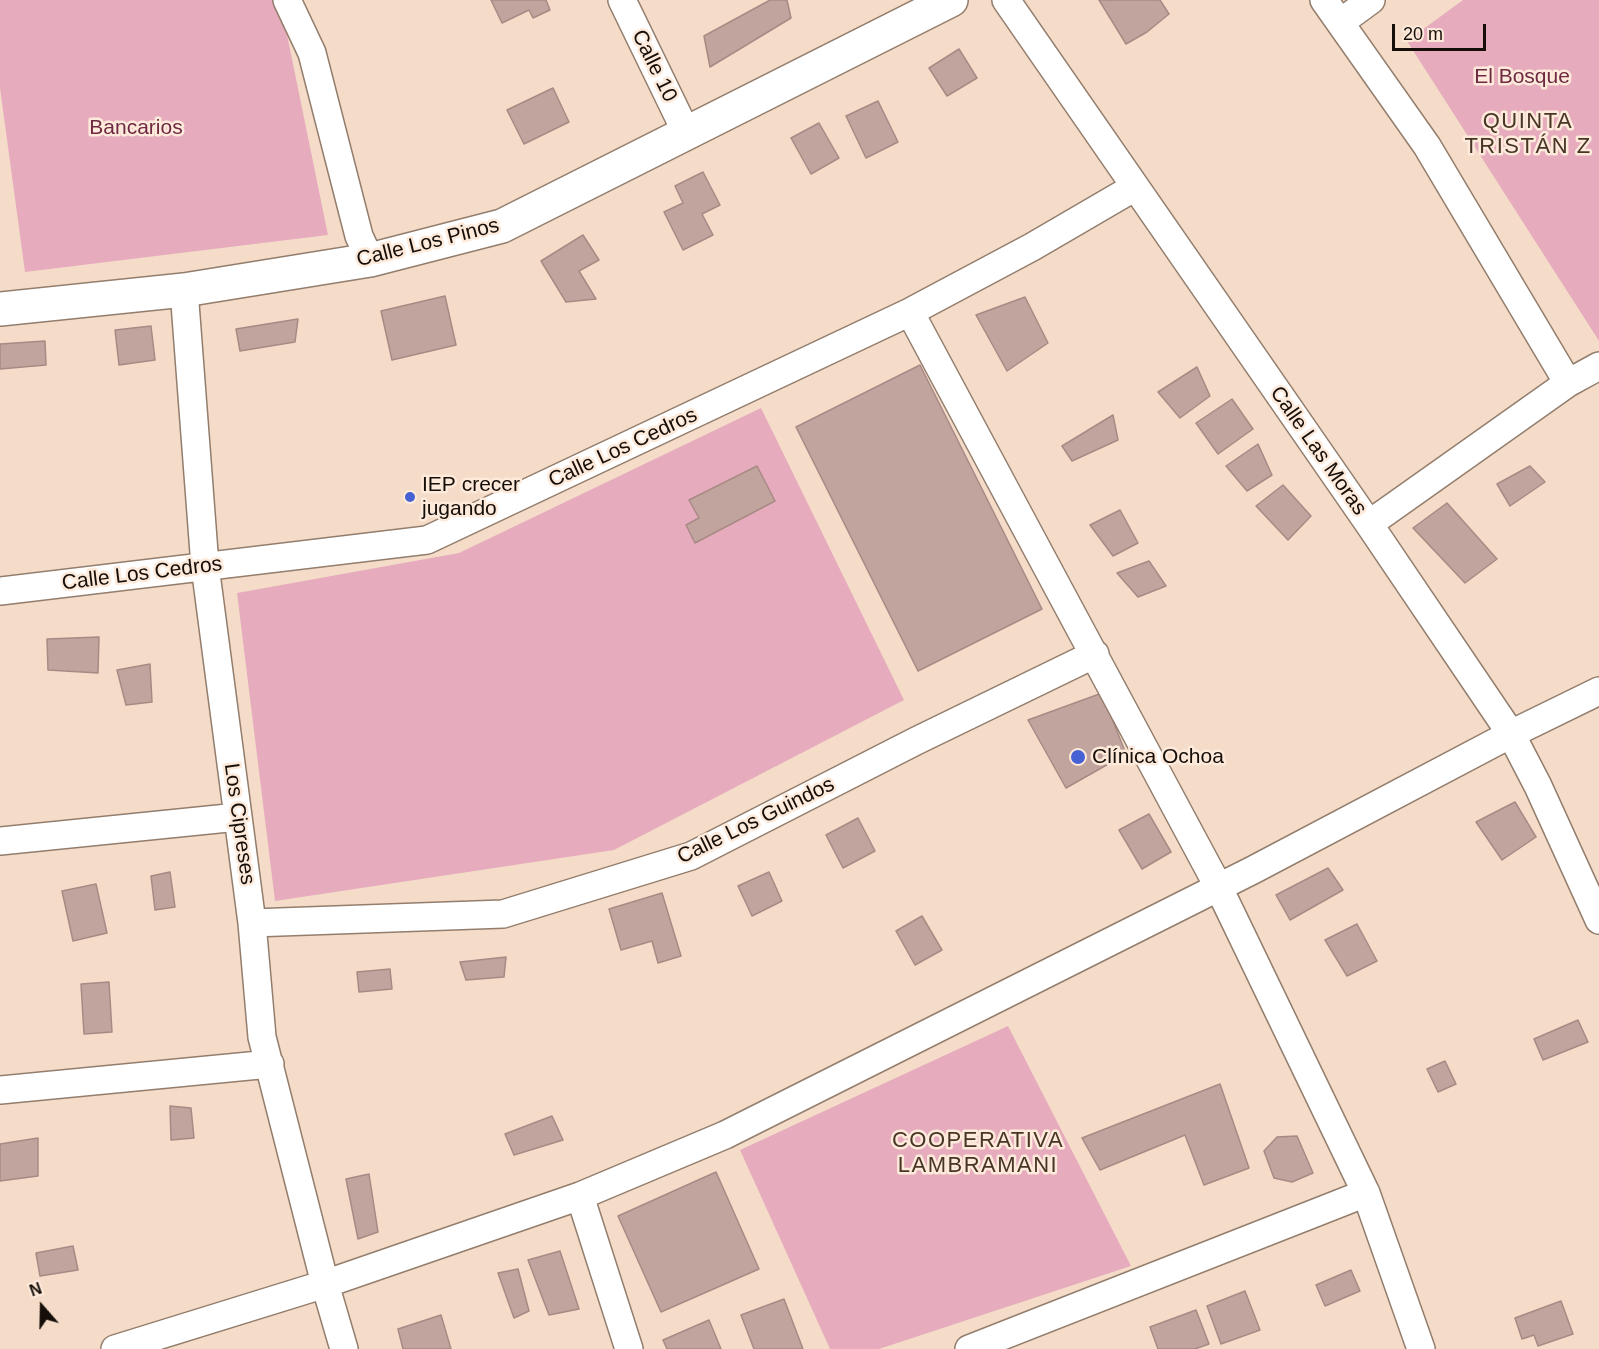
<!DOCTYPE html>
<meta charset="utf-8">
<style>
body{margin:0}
#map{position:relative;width:1599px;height:1349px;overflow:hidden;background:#f4dcc9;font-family:Arial,sans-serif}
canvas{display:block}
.north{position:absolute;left:12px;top:1277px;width:60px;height:60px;-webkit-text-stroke:4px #feeadb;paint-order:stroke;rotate:340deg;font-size:16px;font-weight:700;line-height:24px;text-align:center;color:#160e08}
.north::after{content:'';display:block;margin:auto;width:21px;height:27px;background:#160e08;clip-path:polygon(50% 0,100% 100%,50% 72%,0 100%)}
.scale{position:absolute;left:1392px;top:24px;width:94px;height:27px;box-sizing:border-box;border:3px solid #160e08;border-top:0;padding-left:8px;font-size:18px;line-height:21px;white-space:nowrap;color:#160e08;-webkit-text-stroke:4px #feeadb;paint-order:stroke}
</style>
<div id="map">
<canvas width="1599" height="1349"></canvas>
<div class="north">N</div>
<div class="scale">20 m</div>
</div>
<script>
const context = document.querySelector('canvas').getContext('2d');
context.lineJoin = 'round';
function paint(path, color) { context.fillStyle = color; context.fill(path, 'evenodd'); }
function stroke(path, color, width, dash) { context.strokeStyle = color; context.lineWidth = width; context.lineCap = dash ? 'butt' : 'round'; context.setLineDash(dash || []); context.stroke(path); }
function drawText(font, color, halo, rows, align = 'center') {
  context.font = font + ' Arial,sans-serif'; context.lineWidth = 5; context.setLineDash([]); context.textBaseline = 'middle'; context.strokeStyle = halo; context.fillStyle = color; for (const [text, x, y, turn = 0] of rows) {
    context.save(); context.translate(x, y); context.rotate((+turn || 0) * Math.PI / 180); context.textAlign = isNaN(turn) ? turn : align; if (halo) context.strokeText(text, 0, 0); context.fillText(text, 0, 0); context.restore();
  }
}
paint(new Path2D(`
 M0 0H274L284 20 328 235 25 272 0 88Z
 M1463 0H1599V341L1407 41Z
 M761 408 904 700 614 850 275 901 237 593 459 553Z
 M1008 1026 1131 1266 879 1349H830L740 1150Z`), '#e6acbd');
const building = new Path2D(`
 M491 0H546L550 10 533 18 529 10 502 23Z
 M770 0H787L791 18 710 67 704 36Z
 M1099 0H1160L1169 14 1147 32 1126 44Z
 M959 49 977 78 947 96 929 68Z
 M553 88 569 122 524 144 507 110Z
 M878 101 898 142 866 158 846 116Z
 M819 123 839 158 811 174 791 138Z
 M703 172 720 205 702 214 713 235 683 250 664 212 683 203 675 186Z
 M583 235 599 260 579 271 596 299 566 302 541 261Z
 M445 296 456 345 392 360 381 311Z
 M1025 297 1048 343 1007 371 976 315Z
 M298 319 295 342 240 351 236 329Z
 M151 326 155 360 119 365 115 330Z
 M45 341 46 365 0 369V344Z
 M920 365 1042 609 918 671 796 427Z
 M1197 367 1210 396 1180 418 1158 392Z
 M1232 399 1253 429 1218 454 1196 423Z
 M1113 415 1118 440 1072 461 1062 446Z
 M1258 444 1272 475 1247 491 1226 466Z
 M757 466 775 501 695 543 686 525 699 518 689 500Z
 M1530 466 1545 482 1510 506 1497 484Z
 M1283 485 1311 516 1288 540 1256 506Z
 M1447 503 1497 559 1465 583 1413 528Z
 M1120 510 1138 543 1113 556 1090 525Z
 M1149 561 1166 586 1138 597 1117 573Z
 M99 637 98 673 48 670 47 639Z
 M150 664 152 702 126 705 117 670Z
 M1102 693 1126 754 1066 788 1028 720Z
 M1515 802 1536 837 1502 860 1476 822Z
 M1149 814 1171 852 1142 869 1119 830Z
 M858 818 875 851 843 868 826 835Z
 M1328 868 1343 890 1290 920 1276 895Z
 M170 872 175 907 155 910 151 876Z
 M769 872 782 901 752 916 738 886Z
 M96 884 107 933 73 941 62 891Z
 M662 893 681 956 658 963 652 941 621 950 609 909Z
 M922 916 942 950 915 965 896 931Z
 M1357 924 1377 961 1347 976 1325 940Z
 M506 957 504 977 466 980 460 962Z
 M390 969 392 989 359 992 357 972Z
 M109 982 112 1032 84 1034 81 984Z
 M1578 1020 1588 1042 1543 1060 1534 1039Z
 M1445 1061 1456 1084 1438 1092 1427 1069Z
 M1220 1084 1249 1168 1204 1185 1185 1135 1100 1170 1082 1138Z
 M170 1106 191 1108 194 1138 171 1140Z
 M552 1116 563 1140 514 1155 505 1134Z
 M1297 1136 1313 1173 1292 1182 1274 1178 1264 1151 1277 1137Z
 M38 1138V1176L0 1181V1144Z
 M716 1172 759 1269 661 1312 618 1216Z
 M369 1174 378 1232 358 1239 346 1179Z
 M73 1246 78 1270 40 1276 36 1253Z
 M560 1251 579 1309 549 1315 528 1260Z
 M518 1269 529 1311 514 1318 498 1273Z
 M1351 1270 1360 1291 1325 1306 1316 1285Z
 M1245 1291 1260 1330 1221 1344 1207 1306Z
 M784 1299 803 1349H754L741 1315Z
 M1561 1301 1573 1334 1538 1346 1534 1335 1522 1339 1515 1318Z
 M1196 1310 1209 1344 1195 1349H1158L1150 1327Z
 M441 1315 451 1349H403L398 1329Z
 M709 1320 721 1349H667L663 1340Z`);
paint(building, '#c2a49e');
stroke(building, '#a88a85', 1.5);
const street = new Path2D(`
 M287 0 312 53 359 236 370 260
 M622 0 686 132
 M1006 0 1369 524 1511 734 1538 786 1599 920
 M1324 0 1427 146 1568 383
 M1341 22 1371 0
 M184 290 205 566 252 923 262 1037 325 1284 344 1349
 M910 312 1218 886 1366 1193 1421 1349
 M1369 524 1568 383 1599 366
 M0 591 427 540 910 312 1032 247 1135 187
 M0 841 238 817
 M252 923 503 914 691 856 916 741 1095 654
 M0 1090 270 1064
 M580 1196 629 1349
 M115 1349 325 1284 580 1196 725 1135 1253 870 1511 734 1599 691
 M969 1349 1366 1193`);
const secondary = new Path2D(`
 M0 309 184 290 370 260 502 226 951 0`);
stroke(street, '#937d6c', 30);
stroke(secondary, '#937d6c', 36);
stroke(street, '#fff', 27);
stroke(secondary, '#fff', 33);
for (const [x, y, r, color] of [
 [410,497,6,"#4561d4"],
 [1078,757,8,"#4561d4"]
]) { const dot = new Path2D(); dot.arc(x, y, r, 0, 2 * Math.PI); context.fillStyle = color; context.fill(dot); stroke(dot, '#feeadb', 2); }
drawText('21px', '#160e08', '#feeadb', [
 ["Calle 10",654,66,64],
 ["Calle Los Pinos",428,243,-14],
 ["Calle Los Cedros",623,448,-25],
 ["Calle Las Moras",1318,451,55],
 ["Calle Los Cedros",142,574,-7],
 ["Calle Los Guindos",756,821,-26],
 ["Los Cipreses",239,824,82]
]);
drawText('21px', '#6e2943', '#feeadb', [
 ["El Bosque",1522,77],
 ["Bancarios",136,128]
]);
drawText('21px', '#160e08', '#feeadb', [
 ["IEP crecer",422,485],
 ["jugando",422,509],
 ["Clínica Ochoa",1092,757]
], 'left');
context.letterSpacing = '1.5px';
drawText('22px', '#483526', '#feeadb', [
 ["QUINTA",1528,122],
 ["TRISTÁN Z",1528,147],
 ["COOPERATIVA",978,1141],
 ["LAMBRAMANI",978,1166]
]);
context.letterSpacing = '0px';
</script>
